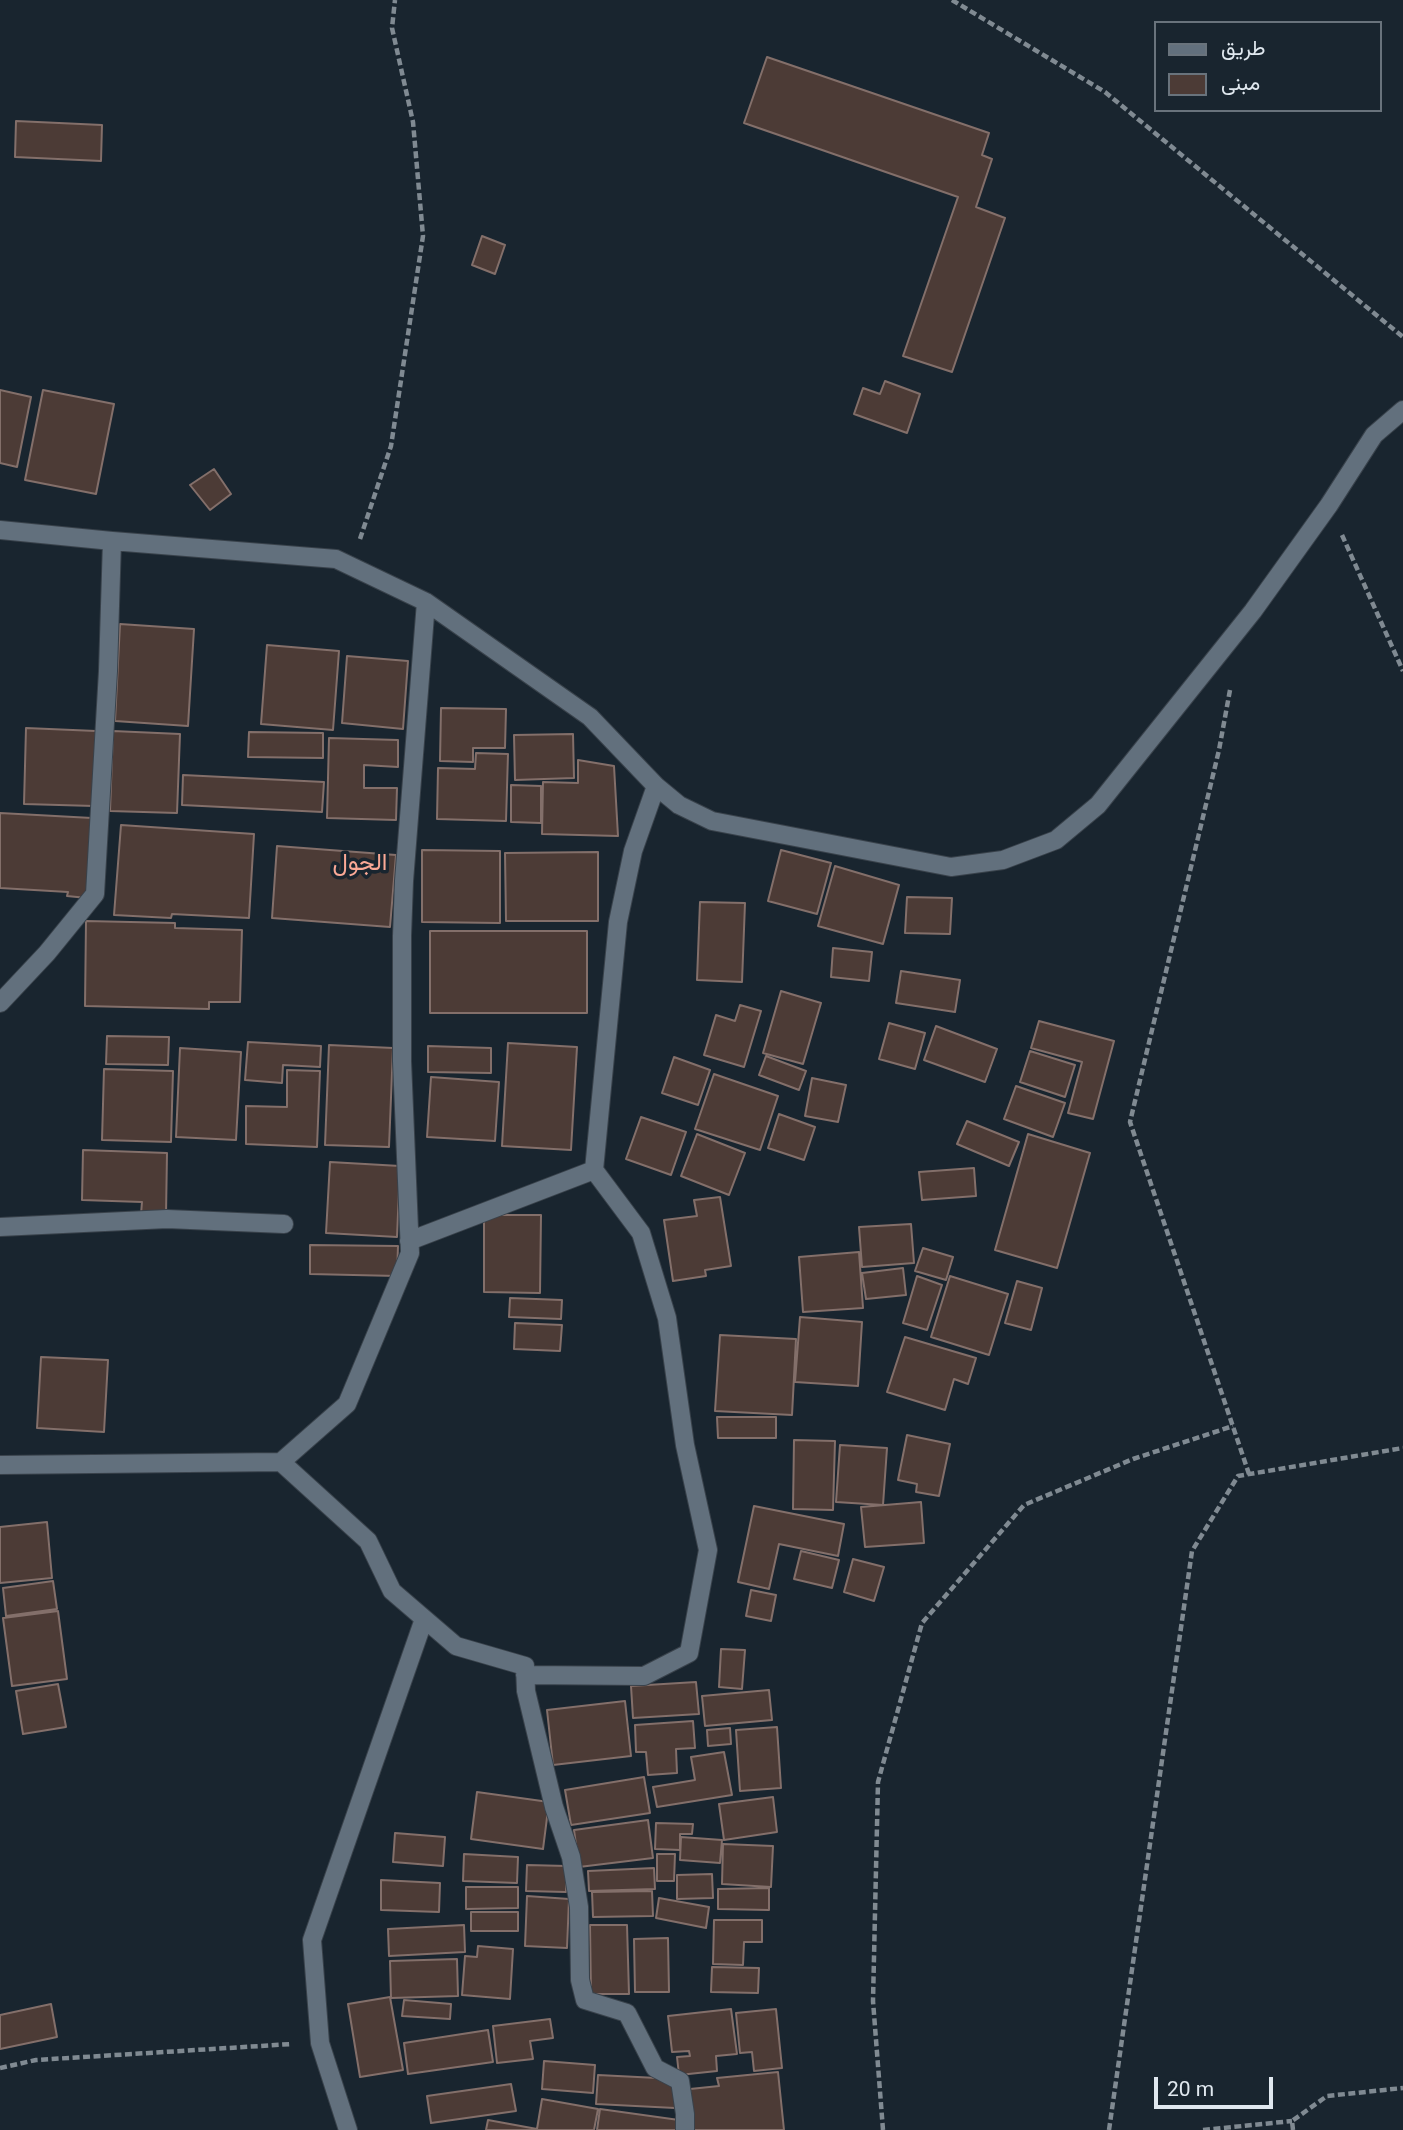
<!DOCTYPE html>
<meta charset="utf-8">
<style>
body{margin:0}
#map{position:relative;width:1403px;height:2130px;overflow:hidden;background:#19252f;font-family:Roboto,Vazirmatn,sans-serif}
canvas{display:block}
.legend{position:absolute;left:1154px;top:21px;width:228px;height:91px;box-sizing:border-box;background:#19252f;border:2px solid #69737c;margin:0;padding:9px 12px;list-style:none;font-size:21px;color:#e0e8ef}
.legend li{display:flex;align-items:center;gap:14px;height:35px}
.legend b{width:35px;border:2px solid #69737c}
.scale{position:absolute;left:1154px;top:2077px;width:119px;height:32px;box-sizing:border-box;border:4px solid #e0e8ef;border-top:0;padding-left:9px;font-size:21px;line-height:24px;white-space:nowrap;color:#e0e8ef;-webkit-text-stroke:5px #19252f;paint-order:stroke}
</style>
<div id="map">
<canvas width="1403" height="2130"></canvas>
<ul class="legend">
<li><b style="height:9px;background:#62707d"></b>طريق</li>
<li><b style="height:19px;background:#4c3b36"></b>مبنى</li>
</ul>
<div class="scale">20 m</div>
</div>
<script>
const context = document.querySelector('canvas').getContext('2d');
context.lineJoin = 'round';
function paint(path, color) { context.fillStyle = color; context.fill(path, 'evenodd'); }
function stroke(path, color, width, dash) { context.strokeStyle = color; context.lineWidth = width; context.lineCap = dash ? 'butt' : 'round'; context.setLineDash(dash || []); context.stroke(path); }
function drawText(font, color, halo, rows, align = 'center') {
  context.font = font + ' Roboto,Vazirmatn,sans-serif'; context.lineWidth = 7; context.setLineDash([]); context.textBaseline = 'middle'; context.strokeStyle = halo; context.fillStyle = color; for (const [text, x, y, turn = 0] of rows) {
    context.save(); context.translate(x, y); context.rotate((+turn || 0) * Math.PI / 180); context.textAlign = isNaN(turn) ? turn : align; if (halo) context.strokeText(text, 0, 0); context.fillText(text, 0, 0); context.restore();
  }
}
const building = new Path2D(`
 M767 57 989 133 982 155 992 159 976 207 1005 218 952 372 903 356 958 197 744 123Z
 M16 121 102 125 101 161 15 157Z
 M482 236 505 245 495 274 472 265Z
 M885 381 920 394 907 433 854 414 863 388 880 394Z
 M0 390 31 397 17 467 0 463Z
 M43 390 114 404 96 494 25 480Z
 M214 469 231 494 210 510 190 485Z
 M120 624 194 629 188 726 115 721Z
 M267 645 339 651 333 730 261 724Z
 M347 656 408 661 403 729 342 723Z
 M441 708 506 709 505 748H473V762L440 761Z
 M26 728 96 731 94 806 24 804Z
 M113 731 180 734 177 813 110 811Z
 M249 732 323 733V758L248 757Z
 M573 734 574 778 515 780 514 735Z
 M329 738 398 740V767L364 765V788H397L396 820 327 818Z
 M476 753 508 754 506 821 437 819 438 768 475 769Z
 M578 760 614 766 618 836 542 834 543 782 578 783Z
 M183 775 324 782 322 812 182 805Z
 M511 785 541 786V823L511 822Z
 M0 813 92 818 87 898 67 896 68 892 0 888Z
 M121 825 254 834 249 918 172 914 171 918 114 915Z
 M277 846 396 855 390 927 272 918Z
 M422 850 500 851V923L422 922Z
 M781 850 831 863 817 914 768 901Z
 M598 852V921H506L505 853Z
 M835 866 899 885 883 944 818 926Z
 M907 897 952 898 950 934 905 933Z
 M700 902 745 903 742 982 697 980Z
 M86 921 175 923V928L242 930 240 1002H209V1009L85 1006Z
 M430 931H587V1013H430Z
 M833 948 872 952 869 981 831 977Z
 M901 971 960 980 955 1012 896 1003Z
 M781 991 821 1003 803 1064 763 1053Z
 M740 1005 761 1011 744 1067 704 1055 716 1015 735 1021Z
 M1039 1021 1114 1041 1093 1119 1068 1113 1082 1062 1031 1048Z
 M889 1023 925 1033 915 1069 879 1059Z
 M936 1026 997 1049 985 1082 924 1060Z
 M107 1036 169 1037 168 1065 106 1064Z
 M248 1042 321 1046 320 1067 283 1065 282 1083 245 1080Z
 M508 1043 577 1047 571 1150 502 1146Z
 M329 1045 393 1048 389 1147 325 1145Z
 M428 1046 491 1048V1073L428 1072Z
 M180 1048 241 1052 236 1140 176 1137Z
 M1030 1051 1075 1065 1065 1097 1020 1082Z
 M766 1056 806 1071 799 1090 759 1075Z
 M674 1057 710 1070 698 1105 662 1093Z
 M104 1069 173 1071 171 1142 102 1140Z
 M287 1070 320 1071 317 1147 246 1144V1106L287 1107Z
 M714 1074 778 1096 760 1150 695 1129Z
 M431 1077 499 1082 495 1141 427 1137Z
 M812 1078 846 1085 838 1122 805 1116Z
 M1016 1086 1065 1103 1053 1137 1004 1119Z
 M779 1114 815 1127 804 1160 768 1148Z
 M641 1117 686 1132 671 1175 626 1159Z
 M967 1121 1019 1142 1009 1166 957 1144Z
 M697 1134 745 1153 729 1195 681 1176Z
 M1028 1134 1090 1153 1057 1268 995 1250Z
 M83 1150 167 1153 166 1215 141 1214 142 1202 82 1200Z
 M330 1162 400 1166 397 1237 326 1233Z
 M974 1168 976 1196 922 1200 919 1172Z
 M720 1197 731 1266 705 1270 706 1276 673 1281 664 1220 697 1216 694 1200Z
 M484 1215H541L540 1293 484 1292Z
 M911 1224 914 1263 862 1267 859 1227Z
 M310 1245 398 1246 397 1276 310 1274Z
 M923 1248 953 1257 946 1280 915 1271Z
 M859 1252 863 1308 803 1312 799 1257Z
 M903 1268 906 1295 866 1299 862 1273Z
 M917 1276 942 1285 927 1330 903 1323Z
 M950 1276 1008 1294 989 1355 931 1337Z
 M1017 1281 1042 1288 1031 1330 1005 1323Z
 M510 1298 562 1300 561 1319 509 1317Z
 M800 1317 862 1322 858 1386 795 1382Z
 M515 1323 562 1325 560 1351 514 1349Z
 M720 1335 796 1339 792 1415 715 1411Z
 M905 1337 976 1358 968 1384 954 1379 945 1410 887 1392Z
 M41 1357 108 1360 104 1432 37 1428Z
 M717 1417H776V1438H718Z
 M907 1435 950 1444 939 1496 916 1492 917 1484 898 1480Z
 M794 1440 835 1441 833 1510 793 1509Z
 M840 1445 887 1448 883 1505 836 1502Z
 M921 1502 924 1543 865 1547 861 1507Z
 M754 1506 844 1524 838 1556 779 1544 769 1589 738 1582Z
 M47 1522 52 1578 0 1583V1527Z
 M801 1551 839 1560 832 1588 794 1579Z
 M853 1559 884 1567 874 1601 844 1592Z
 M53 1581 57 1609 6 1616 3 1588Z
 M751 1590 776 1595 771 1621 746 1616Z
 M58 1611 67 1679 12 1686 3 1618Z
 M721 1649 745 1650 742 1689 719 1687Z
 M696 1682 699 1714 633 1718 631 1686Z
 M58 1684 66 1727 23 1734 16 1691Z
 M769 1690 772 1720 705 1726 702 1696Z
 M625 1701 631 1756 553 1765 547 1710Z
 M693 1721 695 1748 676 1749 677 1773 648 1775 646 1752H636L635 1725Z
 M777 1727 781 1788 740 1791 736 1730Z
 M730 1728 731 1744 708 1746 707 1730Z
 M724 1752 732 1795 657 1807 653 1787 695 1780 691 1757Z
 M644 1777 650 1813 571 1825 565 1790Z
 M477 1792 549 1802 543 1849 471 1839Z
 M773 1797 777 1832 724 1840 719 1804Z
 M648 1820 653 1858 579 1867 574 1830Z
 M656 1823 693 1824 692 1834H680V1850L655 1849Z
 M395 1833 445 1837 443 1866 393 1862Z
 M681 1837 722 1840 720 1863 680 1860Z
 M723 1844 773 1846 771 1887 722 1884Z
 M464 1854 518 1857 517 1883 463 1881Z
 M657 1854H675L674 1881H657Z
 M527 1865 567 1866 566 1892 526 1891Z
 M654 1868 655 1889 589 1891 588 1871Z
 M712 1874 713 1898 677 1899V1875Z
 M381 1880 440 1883 439 1912 381 1910Z
 M466 1887H518V1908L466 1909Z
 M769 1888V1910L718 1909V1889Z
 M652 1891 653 1916 593 1917 592 1892Z
 M527 1896 569 1899 567 1948 525 1946Z
 M659 1898 709 1907 706 1928 656 1918Z
 M471 1912H518V1931H471Z
 M714 1920H762V1942H744L743 1965 713 1964Z
 M464 1925 465 1952 389 1956 388 1929Z
 M590 1925H627L629 1994H591Z
 M668 1938 669 1992H635L634 1939Z
 M478 1946 513 1949 510 1999 462 1995 465 1956 477 1957Z
 M457 1959 458 1996 391 1998 390 1961Z
 M712 1967 759 1968 758 1993 711 1992Z
 M390 1997 403 2070 360 2077 348 2004Z
 M404 2000 451 2004 450 2019 402 2016Z
 M51 2004 57 2037 0 2049V2015Z
 M731 2009 737 2054 716 2056 717 2071 679 2075 677 2057 690 2056 689 2051 672 2052 668 2016Z
 M776 2009 782 2068 754 2071 752 2052 740 2053 736 2013Z
 M550 2019 553 2038 530 2041 533 2059 497 2063 493 2026Z
 M488 2030 493 2062 408 2074 404 2043Z
 M544 2061 595 2065 593 2093 542 2089Z
 M778 2072 784 2130H694L690 2089 719 2086 717 2078Z
 M598 2075 677 2079 675 2108 596 2104Z
 M511 2084 516 2111 431 2123 427 2096Z
 M542 2099 598 2109 594 2130H486L488 2120 537 2129Z
 M600 2109 679 2120 678 2130H597Z`);
paint(building, '#4c3b36');
stroke(building, '#836f6a', 2);
const minor = new Path2D(`
 M0 530 112 541 336 559 426 602 590 717 656 786 679 805 712 821 951 867 1003 860 1056 840 1098 805 1253 611 1329 505 1374 435 1403 410
 M426 602 404 881 402 936V1061L410 1253 347 1404 281 1462 368 1541 392 1591 456 1646 525 1666 526 1691 554 1807 571 1857 579 1907 580 1980 585 2000 627 2013 655 2068 680 2081 685 2114V2130
 M0 1003 47 953 95 894 108 671 112 541
 M0 1227 167 1219 284 1224
 M409 1241 594 1170 618 922 633 851 656 786
 M0 1465 281 1462
 M525 1675 644 1676 689 1653 708 1550 685 1445 667 1318 641 1233 594 1170
 M348 2130 320 2043 312 1940 424 1619`);
stroke(minor, '#39424b', 20);
stroke(new Path2D(`
 M952 0 1105 92 1403 337
 M1342 535 1403 671
 M360 539 391 446 423 236 413 122 392 28 395 0
 M1230 690 1219 750 1130 1122 1249 1474
 M0 2068 36 2060 292 2044
 M883 2130 873 2001 878 1782 922 1623 1024 1505 1133 1459 1233 1426
 M1109 2130 1192 1551 1238 1476 1403 1448
 M1203 2130 1292 2121
 M1293 2130 1292 2121 1327 2096 1403 2088`), '#808a92', 4.5, [7, 3.5]);
stroke(minor, '#62707d', 18);
drawText('24px', '#faa996', '#19252f', [
 ["الجول",360,864]
]);
</script>
